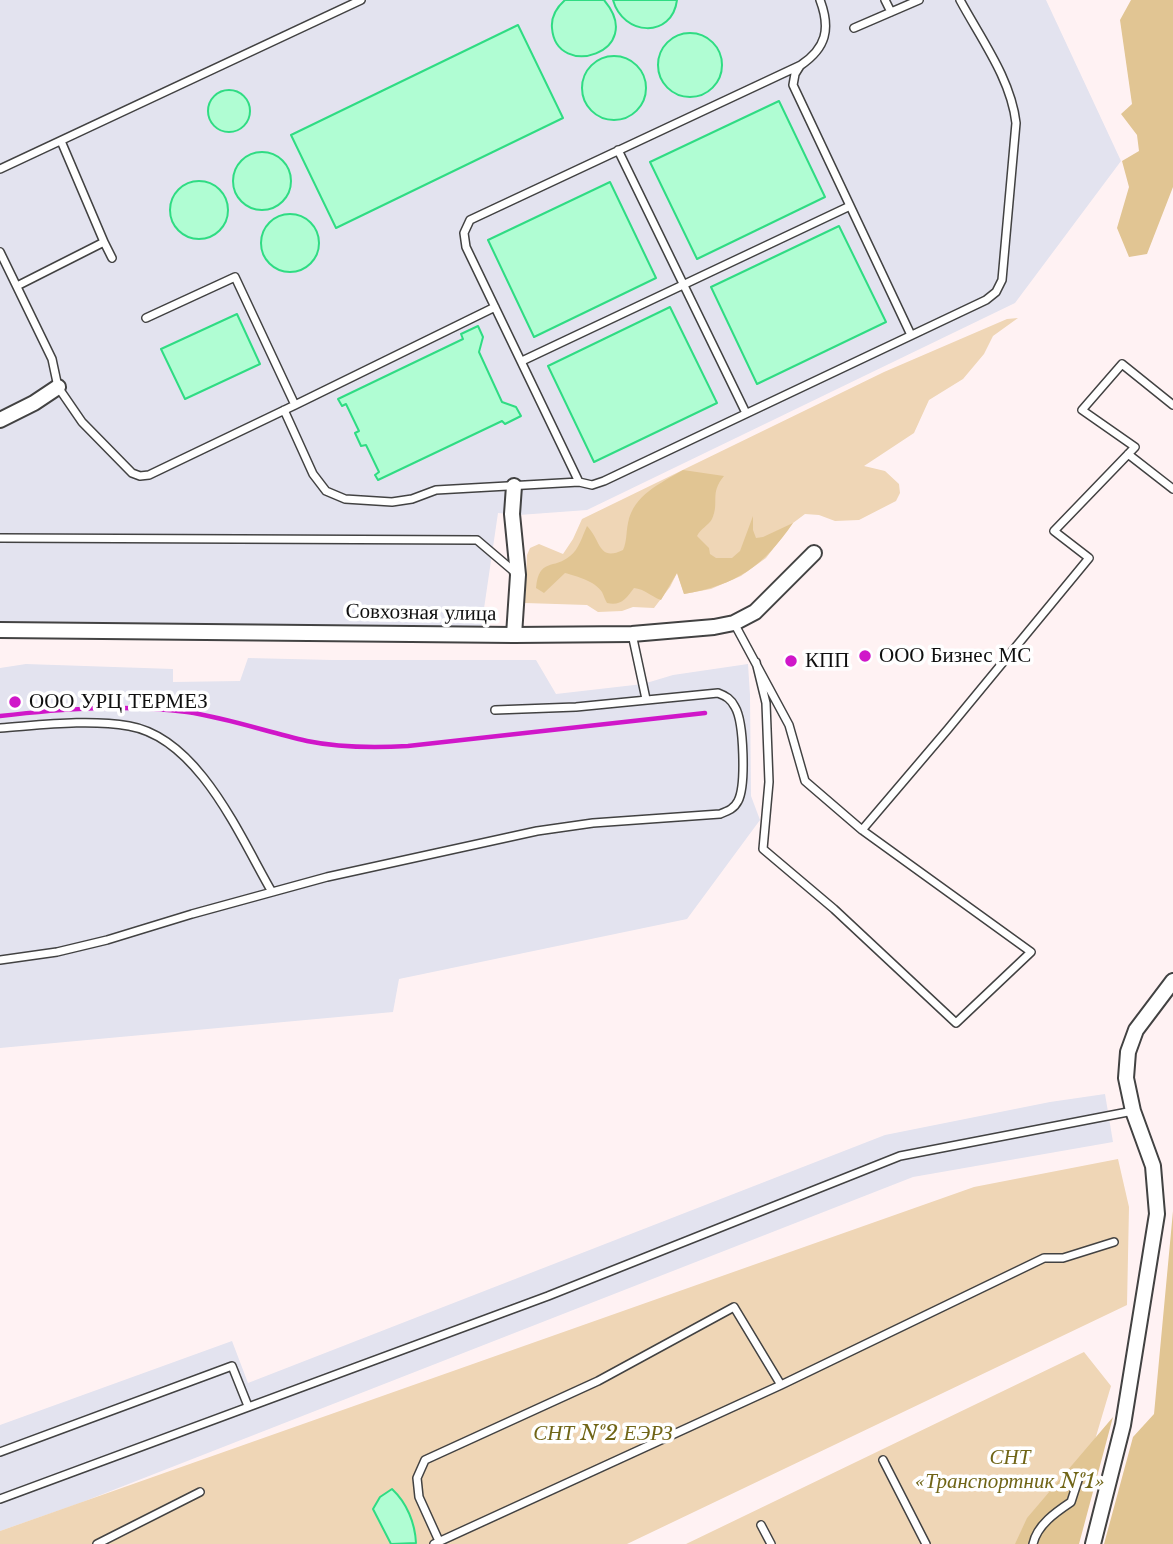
<!DOCTYPE html>
<meta charset="utf-8">
<style>
body{margin:0}
canvas{display:block;background:#fff2f3}
</style>
<canvas width="1173" height="1544"></canvas>
<script>
const context = document.querySelector('canvas').getContext('2d');
context.lineJoin = 'round';
function paint(path, color) { context.fillStyle = color; context.fill(path, 'evenodd'); }
function stroke(path, color, width, dash) { context.strokeStyle = color; context.lineWidth = width; context.lineCap = dash ? 'butt' : 'round'; context.setLineDash(dash || []); context.stroke(path); }
function drawText(font, color, halo, rows, align = 'center') {
  context.font = font + ' "Libre Baskerville",serif'; context.lineWidth = 7; context.setLineDash([]); context.textBaseline = 'middle'; context.strokeStyle = halo; context.fillStyle = color; for (const [text, x, y, turn = 0] of rows) {
    context.save(); context.translate(x, y); context.rotate((+turn || 0) * Math.PI / 180); context.textAlign = isNaN(turn) ? turn : align; if (halo) context.strokeText(text, 0, 0); context.fillText(text, 0, 0); context.restore();
  }
}
paint(new Path2D(`
 M0 0H1046L1121 161 1015 303 587 510 519 515 498 513 481 629 0 623Z
 M248 658 332 660H536L556 694 643 684 673 675 748 664 750 695 751 796 760 820 687 919 399 979 393 1012 0 1048V668L26 664 173 669V682L240 681Z
 M1105 1094 1113 1142 913 1177 80 1503 0 1531V1425L232 1341 248 1383 885 1135 1050 1102Z`), '#e3e3ef');
paint(new Path2D(`
 M1018 318 993 336 984 354 963 379 929 400 914 433 864 466 885 471 899 484 900 493 896 501 859 520 835 521 819 515 805 514 793 523 766 558 741 576 711 589 684 594 677 573 670 587 654 608 633 607 622 611 598 612 587 605 525 603 527 555 530 548 539 544 563 554 573 539 582 519 884 372 1007 319Z
 M1118 1159 1129 1207 1127 1305 627 1544H0V1531L974 1187Z
 M1084 1352 1111 1386 1064 1544H686Z`), '#efd6b6');
paint(new Path2D(`
 M1131 0H1173V187L1147 254 1129 257 1117 228 1129 187 1122 161 1139 151 1137 135 1121 114 1132 104 1120 20Z
 M683 470 724 476C709 494 720 502 712 519 708 526 701 528 697 536L709 548 710 554 716 558H732L740 551 753 516V530L756 538 763 537 793 523C763 567 736 585 684 594L677 573 661 600C650 596 645 589 634 588 626 599 621 606 607 603 605 600 604 596 602 592 595 581 576 576 565 573L544 593 536 588C539 557 554 570 570 556 579 549 582 537 587 526 601 540 598 562 623 550 627 541 626 532 628 523 634 494 660 484 683 470Z
 M1173 1211V1544H1104L1133 1437 1154 1414Z
 M1113 1417 1079 1544H1015L1027 1518Z`), '#e1c593');
const water = new Path2D(`
 M565 0H604C648 52 556 81 552 28 551 17 557 7 565 0Z
 M613 0H677C672 39 623 36 613 0Z
 M518 25 563 118 336 228 291 135Z
 M658 65a32 32 0 1 1 64 0a32 32 0 1 1-64 0Z
 M582 88a32 32 0 1 1 64 0a32 32 0 1 1-64 0Z
 M208 111a21 21 0 1 1 42 0a21 21 0 1 1-42 0Z
 M779 101 825 197 697 259 650 162Z
 M233 181a29 29 0 1 1 58 0a29 29 0 1 1-58 0Z
 M170 210a29 29 0 1 1 58 0a29 29 0 1 1-58 0Z
 M610 182 656 278 534 337 488 240Z
 M261 243a29 29 0 1 1 58 0a29 29 0 1 1-58 0Z
 M839 226 886 322 757 384 711 287Z
 M670 307 717 403 594 462 548 366Z
 M237 314 260 364 185 399 161 349Z
 M478 326 483 337 479 352 502 402 516 407 521 416 505 424 502 421 378 480 375 475 379 472 366 445 361 446 355 433 359 431 346 404 342 406 338 399 463 339 461 334Z
 M392 1489C407 1503 415 1523 416 1543L391 1544 373 1509 380 1497Z`);
paint(water, '#b0fdd3');
stroke(water, '#2fdc83', 2);
const service = new Path2D(`
 M885 0 891 12
 M854 28 919 0
 M800 66 795 74 793 85 911 335
 M618 150 746 413
 M0 169 361 0
 M104 242 112 258
 M0 252 52 359 58 387 82 422 132 473 140 476 149 475 295 405 235 277 146 318
 M17 286 104 242 61 141
 M522 361 850 206
 M295 405 495 307
 M284 410 313 474 326 491 345 499 392 502 412 499 436 490 579 482 592 485 604 481 986 300 996 292 1002 280 1016 123C1011 79 981 39 960 0
 M1128 454 1173 489
 M579 482 466 247 464 233 470 220 801 65C826 48 831 29 820 0
 M0 538 477 540 517 574
 M734 623 789 725 805 781 862 830 1031 952 956 1023 834 909 763 849 769 782 766 703 756 662
 M632 634 646 699
 M0 728C42 725 88 719 129 726 199 738 240 837 272 892
 M862 830 948 729 1089 558 1054 531 1135 447 1082 410 1122 364 1173 405
 M0 960 57 952 107 940 192 914 327 877 537 831 593 823 720 814C728 811 734 809 738 801 746 786 744 722 735 707 731 699 726 696 718 693L576 707 495 710
 M0 1452 232 1366 248 1406
 M883 1460 926 1544
 M0 1499 548 1296 900 1156 1133 1111
 M761 1525 771 1544
 M439 1541 419 1497 417 1478 425 1460 598 1381 734 1307 781 1385
 M97 1544 200 1492
 M434 1544 781 1385 1044 1258H1063L1114 1242
 M1033 1544C1037 1525 1056 1512 1071 1502L1080 1474`);
const minor = new Path2D(`
 M0 420 34 403 58 387
 M514 486 512 514 518 575 514 635
 M0 630 514 635 632 634 714 627 734 623 755 612 814 553
 M1093 1544 1123 1425 1157 1214 1153 1166 1133 1111 1126 1078 1128 1052 1136 1030 1173 981`);
stroke(service, '#424242', 10);
stroke(minor, '#424242', 18);
stroke(service, '#fff', 7);
stroke(minor, '#fff', 14);
stroke(new Path2D(`
 M0 716C61 709 126 704 187 712 228 718 267 732 307 741 341 748 374 748 408 746L705 713`), '#d017c9', 4.5);
for (const [x, y, r, color] of [
 [865,656,7,"#d017c9"],
 [791,661,7,"#d017c9"],
 [15,702,7,"#d017c9"]
]) { const dot = new Path2D(); dot.arc(x, y, r, 0, 2 * Math.PI); context.fillStyle = color; context.fill(dot); stroke(dot, '#fff', 2.5); }
drawText('21px', '#0f0f0f', '#fff', [
 ["Совхозная улица",421,613,1]
]);
drawText('21px', '#0f0f0f', '#fff', [
 ["ООО Бизнес МС",879,656],
 ["КПП",805,661],
 ["ООО УРЦ ТЕРМЕЗ",29,702]
], 'left');
drawText('italic 21px', '#706517', '#fff', [
 ["СНТ №2 ЕЭРЗ",603,1434],
 ["СНТ",1010,1458],
 ["«Транспортник №1»",1010,1482]
]);
</script>
